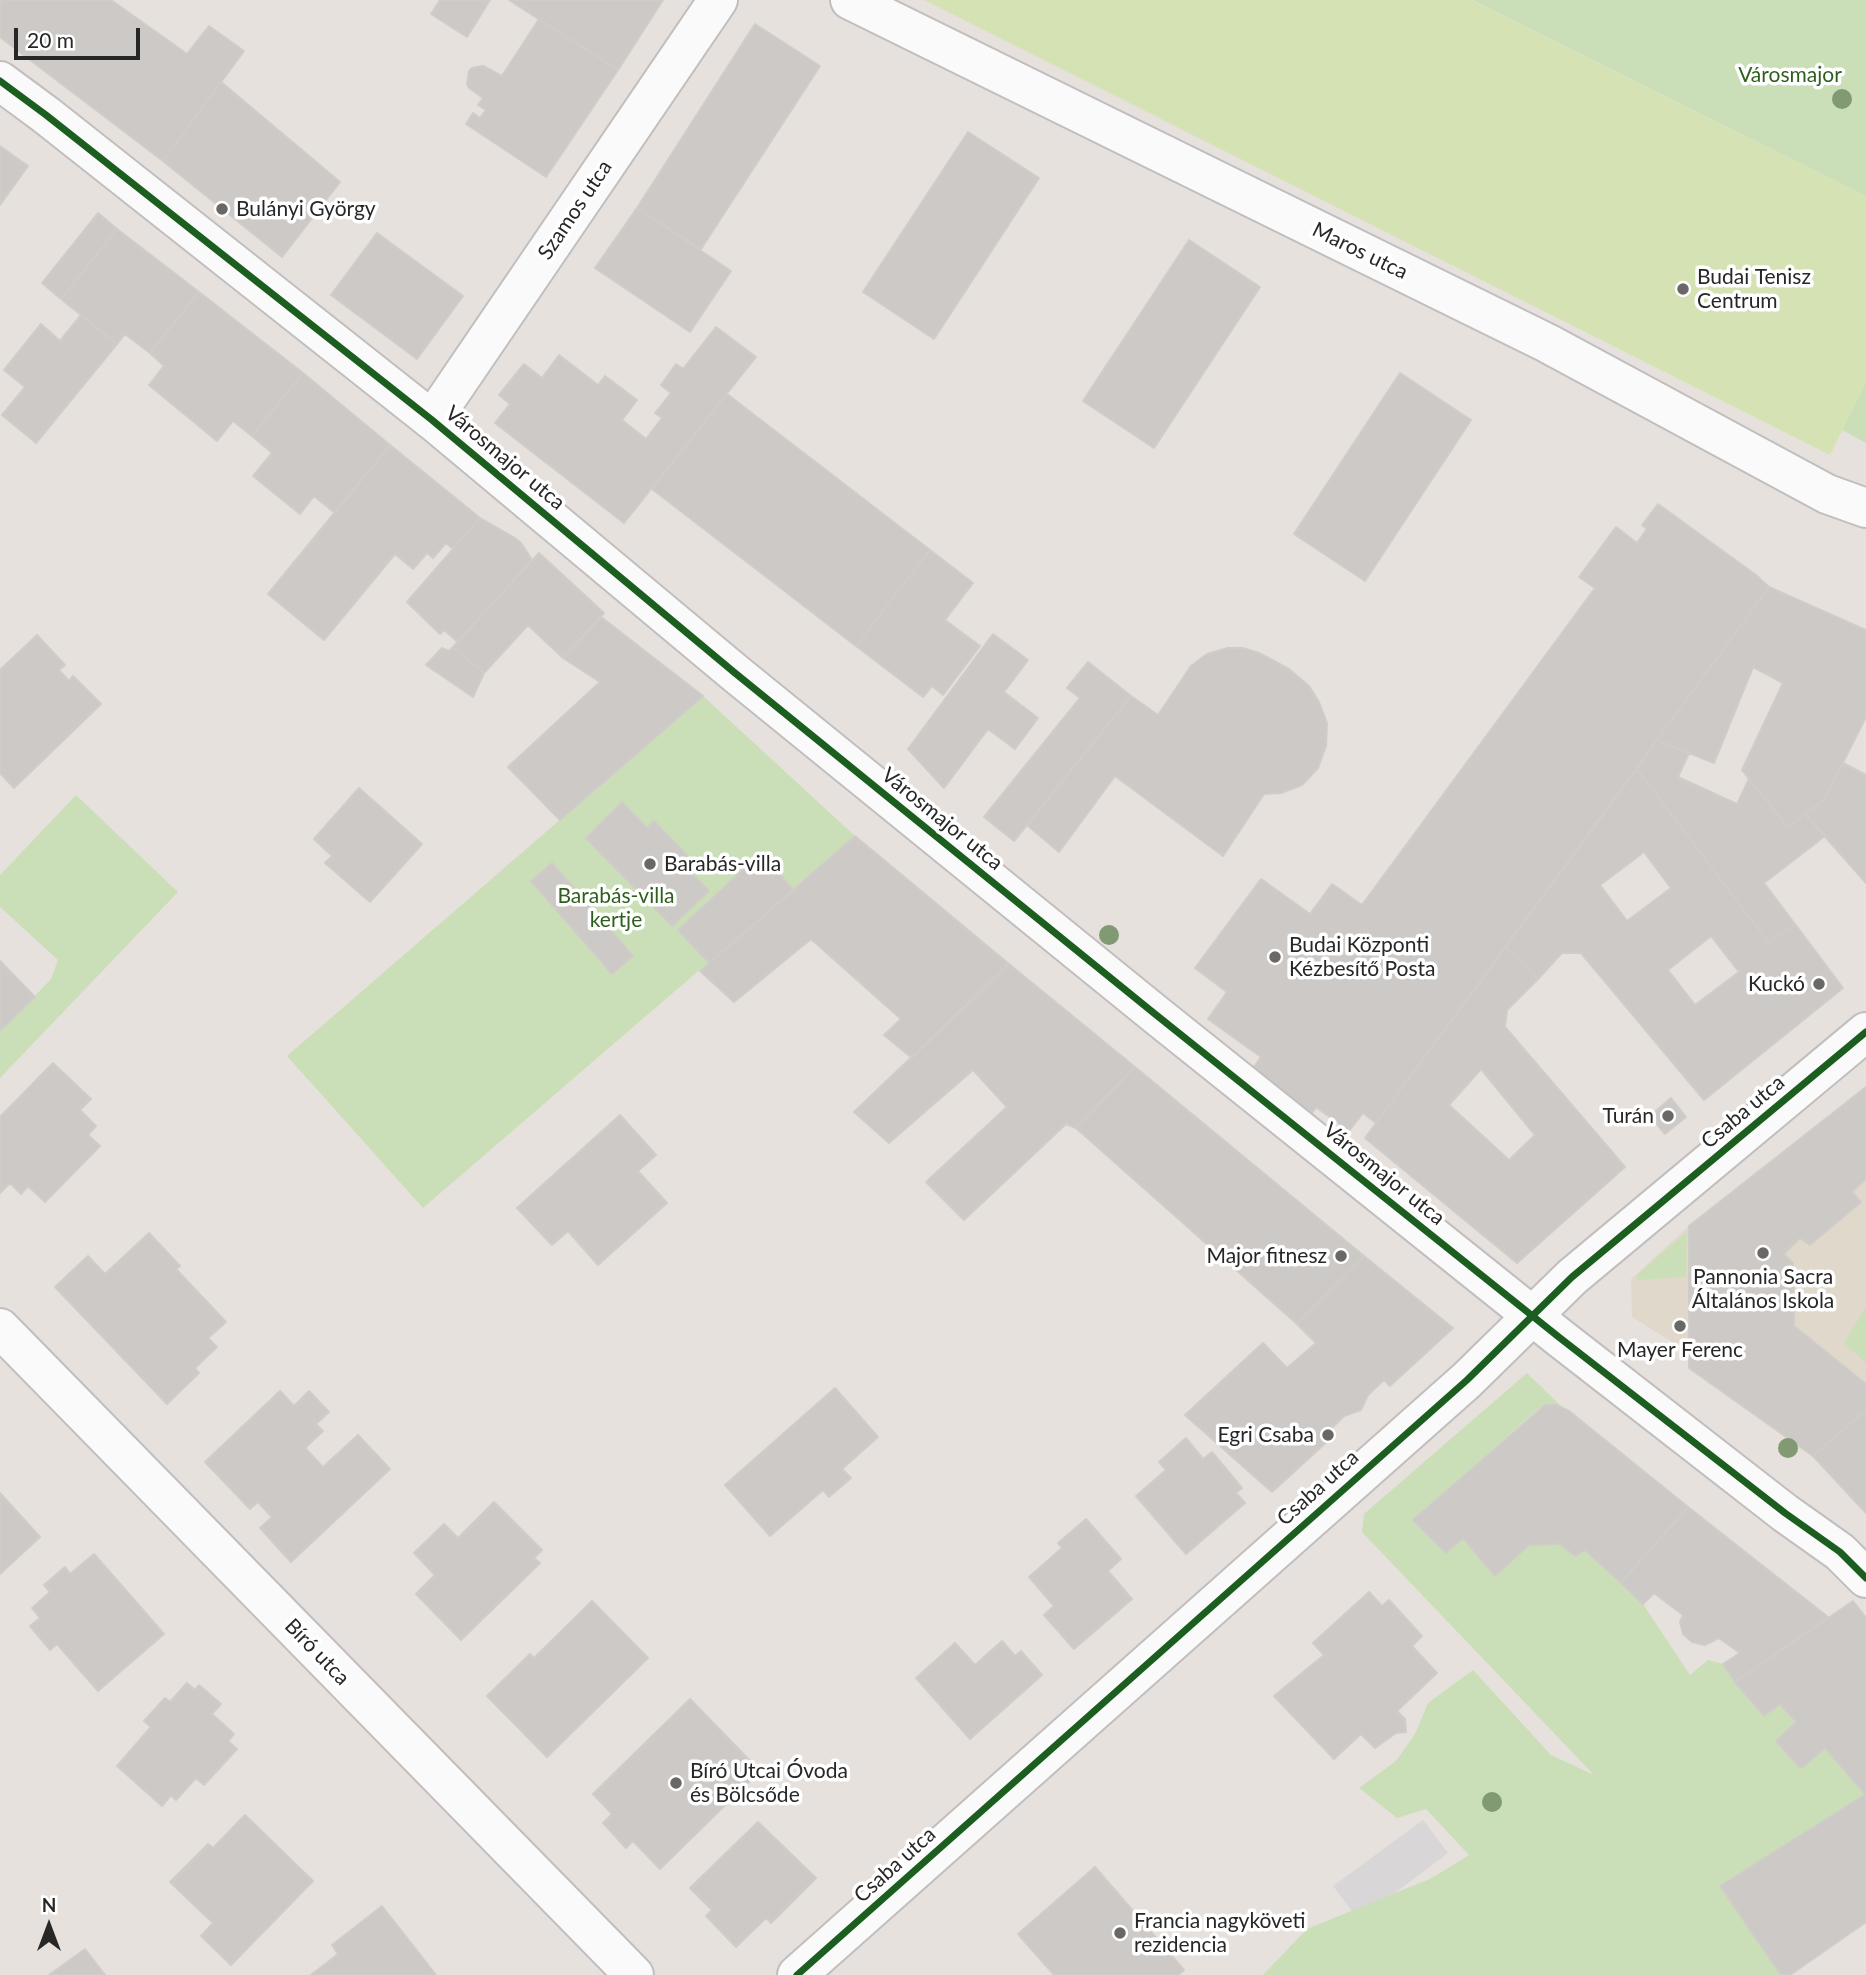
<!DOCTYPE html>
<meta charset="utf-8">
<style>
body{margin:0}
#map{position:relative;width:1866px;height:1975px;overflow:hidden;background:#e6e1dc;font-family:Lato,sans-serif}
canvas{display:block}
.north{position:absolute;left:14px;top:1891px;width:70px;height:70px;-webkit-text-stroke:5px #fff;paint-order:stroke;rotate:0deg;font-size:19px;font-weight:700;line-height:28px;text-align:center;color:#272727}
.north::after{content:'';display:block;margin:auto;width:24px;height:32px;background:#272727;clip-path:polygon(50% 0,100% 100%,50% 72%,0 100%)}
.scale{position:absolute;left:14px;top:28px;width:126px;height:32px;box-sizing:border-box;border:4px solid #272727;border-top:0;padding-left:9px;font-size:21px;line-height:24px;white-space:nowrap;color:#272727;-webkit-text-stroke:5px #fff;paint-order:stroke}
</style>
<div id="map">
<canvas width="1866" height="1975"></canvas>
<div class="north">N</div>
<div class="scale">20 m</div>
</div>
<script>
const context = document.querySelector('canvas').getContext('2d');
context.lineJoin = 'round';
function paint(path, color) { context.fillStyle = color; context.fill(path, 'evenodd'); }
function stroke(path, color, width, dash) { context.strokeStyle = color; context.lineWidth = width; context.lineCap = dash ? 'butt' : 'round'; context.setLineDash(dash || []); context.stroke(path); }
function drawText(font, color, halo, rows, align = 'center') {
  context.font = font + ' Lato,sans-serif'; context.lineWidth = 7; context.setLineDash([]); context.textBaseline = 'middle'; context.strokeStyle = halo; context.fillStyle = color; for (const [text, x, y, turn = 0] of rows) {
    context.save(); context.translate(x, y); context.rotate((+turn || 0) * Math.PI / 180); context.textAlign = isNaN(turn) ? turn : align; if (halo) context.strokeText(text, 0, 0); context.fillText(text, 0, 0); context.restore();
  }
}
paint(new Path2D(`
 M1423 1820 1448 1853 1359 1920 1333 1886Z`), '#d9d6d8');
paint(new Path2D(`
 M1866 1087V1410L1813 1456 1689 1368 1688 1352 1632 1317 1631 1279 1689 1226Z`), '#e0d8cb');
paint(new Path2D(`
 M1472 0H1866V196Z
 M1866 382V443L1842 430Z
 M703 696 855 836 423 1208 287 1056Z
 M76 795 178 892 0 1078V1032L51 979 58 960 0 907V875Z
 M1687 1232 1686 1277 1638 1280 1637 1275Z
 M1866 1307V1363L1844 1343Z
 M1527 1373 1562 1407 1545 1405 1538 1409 1413 1520 1446 1553 1463 1538 1495 1576 1529 1545 1560 1544 1575 1556 1585 1550 1643 1604 1690 1675 1708 1660 1723 1664 1735 1682 1764 1715 1780 1704 1796 1722 1776 1741 1798 1766 1803 1767 1825 1748 1866 1795 1720 1885 1781 1975H1263L1307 1929 1432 1878 1469 1855 1426 1809 1397 1818 1359 1788 1396 1761 1415 1734 1428 1703 1473 1670 1551 1755 1594 1775 1362 1532 1364 1514Z`), '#cadfb7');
paint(new Path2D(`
 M924 0H1471L1866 196V382L1830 455Z`), '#d5e3b4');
const building = new Path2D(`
 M0 0H111L187 54 209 26 244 51 163 161 0 37Z
 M440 0H490L467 37 431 14Z
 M509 0H663L618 70Z
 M539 19 618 70 546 177 466 124 473 113 480 118 486 110 478 105 483 98 469 88 467 84 469 71 472 68 483 66 502 76Z
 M755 24 820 66 701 249 637 208Z
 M221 82 340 182 282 257 163 161Z
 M968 132 1039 178 934 339 863 292Z
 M0 146 28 166 0 205Z
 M637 208 731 271 690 332 595 268Z
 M98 213 117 229 61 299 42 283Z
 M117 229 199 292 150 353 125 334 117 344 61 299Z
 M377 233 463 296 417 359 331 295Z
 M1189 240 1260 287 1154 448 1083 401Z
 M199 292 303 373 252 436 233 421 217 441 149 385 164 366 150 353Z
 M81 315 117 344 36 443 2 415 25 387 4 370 41 324 60 341Z
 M716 327 756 357 624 523 495 423 510 404 499 395 524 364 542 378 559 355 598 385 605 376 637 400 622 420 646 439 662 418 655 413 671 393 661 385 676 364 683 369Z
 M303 373 390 445 335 513 314 496 300 514 253 476 272 453 252 436Z
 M1400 373 1471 420 1365 581 1294 534Z
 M727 394 930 550 856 646 652 489Z
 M390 445 480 518 453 549 446 543 433 558 427 553 413 569 395 554 324 640 268 594Z
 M1658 504 1756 575 1769 587 1376 1123 1363 1113 1349 1131 1316 1107 1311 1115 1251 1071 1261 1057 1208 1019 1227 992 1195 968 1261 879 1310 914 1332 884 1362 905 1595 588 1579 577 1616 527 1637 543 1647 529 1642 525Z
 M480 518 515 538 521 543 532 560 458 642 444 630 440 634 407 602Z
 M930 550 973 583 945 620 980 646 943 695 932 686 923 697 856 646Z
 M539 553 604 613 563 658 528 625 484 673 453 647Z
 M1769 587 1866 630V717L1824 800 1788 827 1742 770 1783 683 1753 667 1714 763 1657 740Z
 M601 617 703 696 560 820 508 767 600 682 563 658Z
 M993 634 1028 660 1004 692 1038 718 1015 749 988 729 944 788 908 749Z
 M37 635 65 665 59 670 69 681 73 676 101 704 14 788 0 773V670Z
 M453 647 484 673 473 697 426 665 442 648 449 651Z
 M1228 648H1243L1259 653 1289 669 1309 686 1319 702 1327 723 1326 746 1318 768 1302 785 1281 793 1264 794 1223 856 1115 776 1059 852 1027 825 1131 696 1158 715 1191 666 1207 654Z
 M1088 662 1131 696 1014 841 984 817 1080 698 1067 688Z
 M1657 740 1689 753 1678 777 1737 804 1749 779 1788 827 1805 814 1825 836 1764 883 1795 924 1769 943 1637 769Z
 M1843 763 1866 775V883L1805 814 1824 800Z
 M1637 769 1769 943 1795 924 1843 988 1704 1100 1581 953H1562L1538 979 1506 947ZM1644 852 1671 888 1627 921 1600 885ZM1711 936 1739 972 1695 1005 1668 970Z
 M359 788 422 844 370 902 325 863 332 856 314 839Z
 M622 802 647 828 654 821 693 861 686 867 709 891 672 926 586 838Z
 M855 836 1009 964 912 1058 884 1035 901 1019 811 939 734 1002 700 971Z
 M760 854 794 890 709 963 678 930Z
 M552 863 633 956 612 974 531 881Z
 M1506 947 1538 979 1507 1010 1505 1027 1625 1167 1517 1263 1365 1138ZM1481 1069 1535 1135 1509 1160 1449 1105Z
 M0 961 35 997 0 1031Z
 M1009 964 1135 1067 1076 1128 1066 1124 964 1220 926 1182 1007 1107 973 1070 889 1143 854 1112Z
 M53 1063 91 1099 80 1110 96 1126 88 1135 100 1146 45 1202 28 1186 21 1194 10 1183 0 1193V1117Z
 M1135 1067 1364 1256 1297 1324 1076 1128Z
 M1866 1087V1179L1852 1192 1861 1202 1810 1245 1800 1238 1784 1254 1793 1263 1794 1326 1866 1384V1410L1813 1456 1689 1368V1226Z
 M1671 1098 1686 1117 1665 1134 1650 1116Z
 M620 1115 656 1155 638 1171 667 1203 598 1265 568 1231 552 1245 517 1208Z
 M149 1233 180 1266 176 1269 226 1322 208 1338 217 1347 195 1368 199 1373 167 1404 55 1287 88 1256 105 1274Z
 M1364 1256 1453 1328 1390 1386 1384 1380 1368 1395 1361 1410 1344 1416 1326 1434 1331 1438 1272 1492 1185 1415 1263 1343 1287 1368 1316 1343 1297 1324Z
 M835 1388 878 1437 842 1469 851 1478 829 1497 823 1490 770 1536 725 1485Z
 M280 1391 294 1406 309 1391 329 1412 316 1424 323 1431 305 1448 323 1467 358 1435 390 1469 291 1562 260 1528 272 1517 258 1502 250 1509 205 1462Z
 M1545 1405H1556L1569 1411 1688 1507 1621 1583 1585 1550 1575 1556 1560 1544 1529 1545 1495 1576 1463 1538 1446 1553 1413 1520Z
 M1866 1410V1513L1813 1456Z
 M1186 1438 1203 1459 1212 1452 1242 1488 1236 1493 1245 1503 1186 1554 1136 1496 1166 1470 1159 1462Z
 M0 1493 40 1537 0 1574Z
 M494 1502 542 1550 534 1558 540 1563 461 1640 416 1594 435 1575 414 1553 444 1524 458 1538Z
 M1688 1507 1828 1617 1735 1682 1723 1664 1740 1653 1719 1638 1705 1645 1692 1642 1683 1634 1680 1622 1683 1615 1654 1593 1643 1604 1621 1583Z
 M1086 1519 1121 1559 1108 1571 1132 1599 1074 1649 1044 1615 1054 1606 1029 1577 1062 1548 1058 1543Z
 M94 1554 164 1634 98 1691 57 1644 50 1650 30 1626 40 1618 32 1608 50 1592 44 1585 65 1567 70 1574Z
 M1369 1592 1382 1606 1389 1600 1422 1636 1412 1646 1437 1673 1397 1711 1405 1719 1406 1732 1396 1733 1375 1748 1361 1734 1334 1759 1274 1696 1324 1655 1313 1643Z
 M592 1601 648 1658 547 1757 487 1696 530 1654 534 1658Z
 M1853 1601 1866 1618V1795L1825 1748 1803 1767H1799L1776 1741 1796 1722 1780 1704 1764 1716 1735 1682Z
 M1002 1641 1015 1656 1021 1651 1042 1675 970 1739 916 1678 955 1643 975 1665Z
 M187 1683 195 1690 199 1685 221 1704 212 1714 234 1734 228 1741 237 1749 204 1785 196 1778 176 1800 171 1795 162 1806 117 1766 151 1727 144 1721 165 1698 170 1702Z
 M690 1699 760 1771 660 1869 633 1841 626 1848 603 1823 612 1814 593 1794Z
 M1866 1794V1922L1790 1975H1781L1720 1886Z
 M245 1815 313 1881 231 1965 201 1936 213 1923 170 1882 208 1844 213 1848Z
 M758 1822 816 1878 771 1923 766 1918 736 1947 706 1916 712 1910 690 1888Z
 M1095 1867 1184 1970 1178 1975H1054L1018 1934Z
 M382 1906 436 1975H311L338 1954 332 1945Z
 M85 1949 105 1975H49Z`);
paint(building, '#ccc9c6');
stroke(building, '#d0cdc9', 2);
const minor = new Path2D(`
 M850 0 1547 343 1827 494 1866 508
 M432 420 718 0
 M0 1328 634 1975
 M797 1975 1467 1380 1572 1277 1866 1032`);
const tertiary = new Path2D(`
 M0 81 46 115 432 420 735 673 1155 1014 1560 1338 1785 1513 1840 1552 1866 1578`);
stroke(minor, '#c0bebe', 42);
stroke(tertiary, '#c0bebe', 42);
stroke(minor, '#fbfafa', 38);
stroke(tertiary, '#fbfafa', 38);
stroke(new Path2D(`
 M0 81 46 115 432 420 735 673 1155 1014 1560 1338 1785 1513 1840 1552 1866 1578
 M797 1975 1467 1380 1572 1277 1866 1032`), '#1b5e20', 7);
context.fillStyle = '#819a73';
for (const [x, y] of [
 [1842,99],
 [1109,935],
 [1788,1448],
 [1492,1802]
]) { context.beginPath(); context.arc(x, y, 10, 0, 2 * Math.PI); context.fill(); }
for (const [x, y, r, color] of [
 [222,209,7,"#6a6866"],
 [1683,289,7,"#6a6866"],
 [650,864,7,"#6a6866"],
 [1275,957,7,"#6a6866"],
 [1819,984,7,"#6a6866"],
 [1668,1116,7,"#6a6866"],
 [1763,1253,7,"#6a6866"],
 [1341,1256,7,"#6a6866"],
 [1680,1326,7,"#6a6866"],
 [1328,1435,7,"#6a6866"],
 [676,1783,7,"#6a6866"],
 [1120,1933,7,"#6a6866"]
]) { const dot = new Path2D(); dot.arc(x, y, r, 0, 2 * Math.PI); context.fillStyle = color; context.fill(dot); stroke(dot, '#fff', 2.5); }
drawText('21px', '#2e5f1d', '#fff', [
 ["Városmajor",1790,75],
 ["Barabás-villa",616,896],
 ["kertje",616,920]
]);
drawText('21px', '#272727', '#fff', [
 ["Bulányi György",236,209],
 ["Budai Tenisz",1697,277],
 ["Centrum",1697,301],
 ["Barabás-villa",664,864],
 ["Budai Központi",1289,945],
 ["Kézbesítő Posta",1289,969],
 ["Kuckó",1805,984,"right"],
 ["Turán",1654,1116,"right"],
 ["Major fitnesz",1327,1256,"right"],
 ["Pannonia Sacra",1763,1277,"center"],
 ["Általános Iskola",1763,1301,"center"],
 ["Mayer Ferenc",1680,1350,"center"],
 ["Egri Csaba",1314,1435,"right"],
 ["Bíró Utcai Óvoda",690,1771],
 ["és Bölcsőde",690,1795],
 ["Francia nagyköveti",1134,1921],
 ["rezidencia",1134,1945]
], 'left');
drawText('21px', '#272727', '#fff', [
 ["Szamos utca",575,210,-56],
 ["Maros utca",1360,251,26],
 ["Városmajor utca",505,458,40],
 ["Városmajor utca",942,819,39],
 ["Csaba utca",1743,1112,-40],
 ["Városmajor utca",1384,1174,39],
 ["Csaba utca",1318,1488,-42],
 ["Bíró utca",317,1652,46],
 ["Csaba utca",895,1865,-42]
]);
</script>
